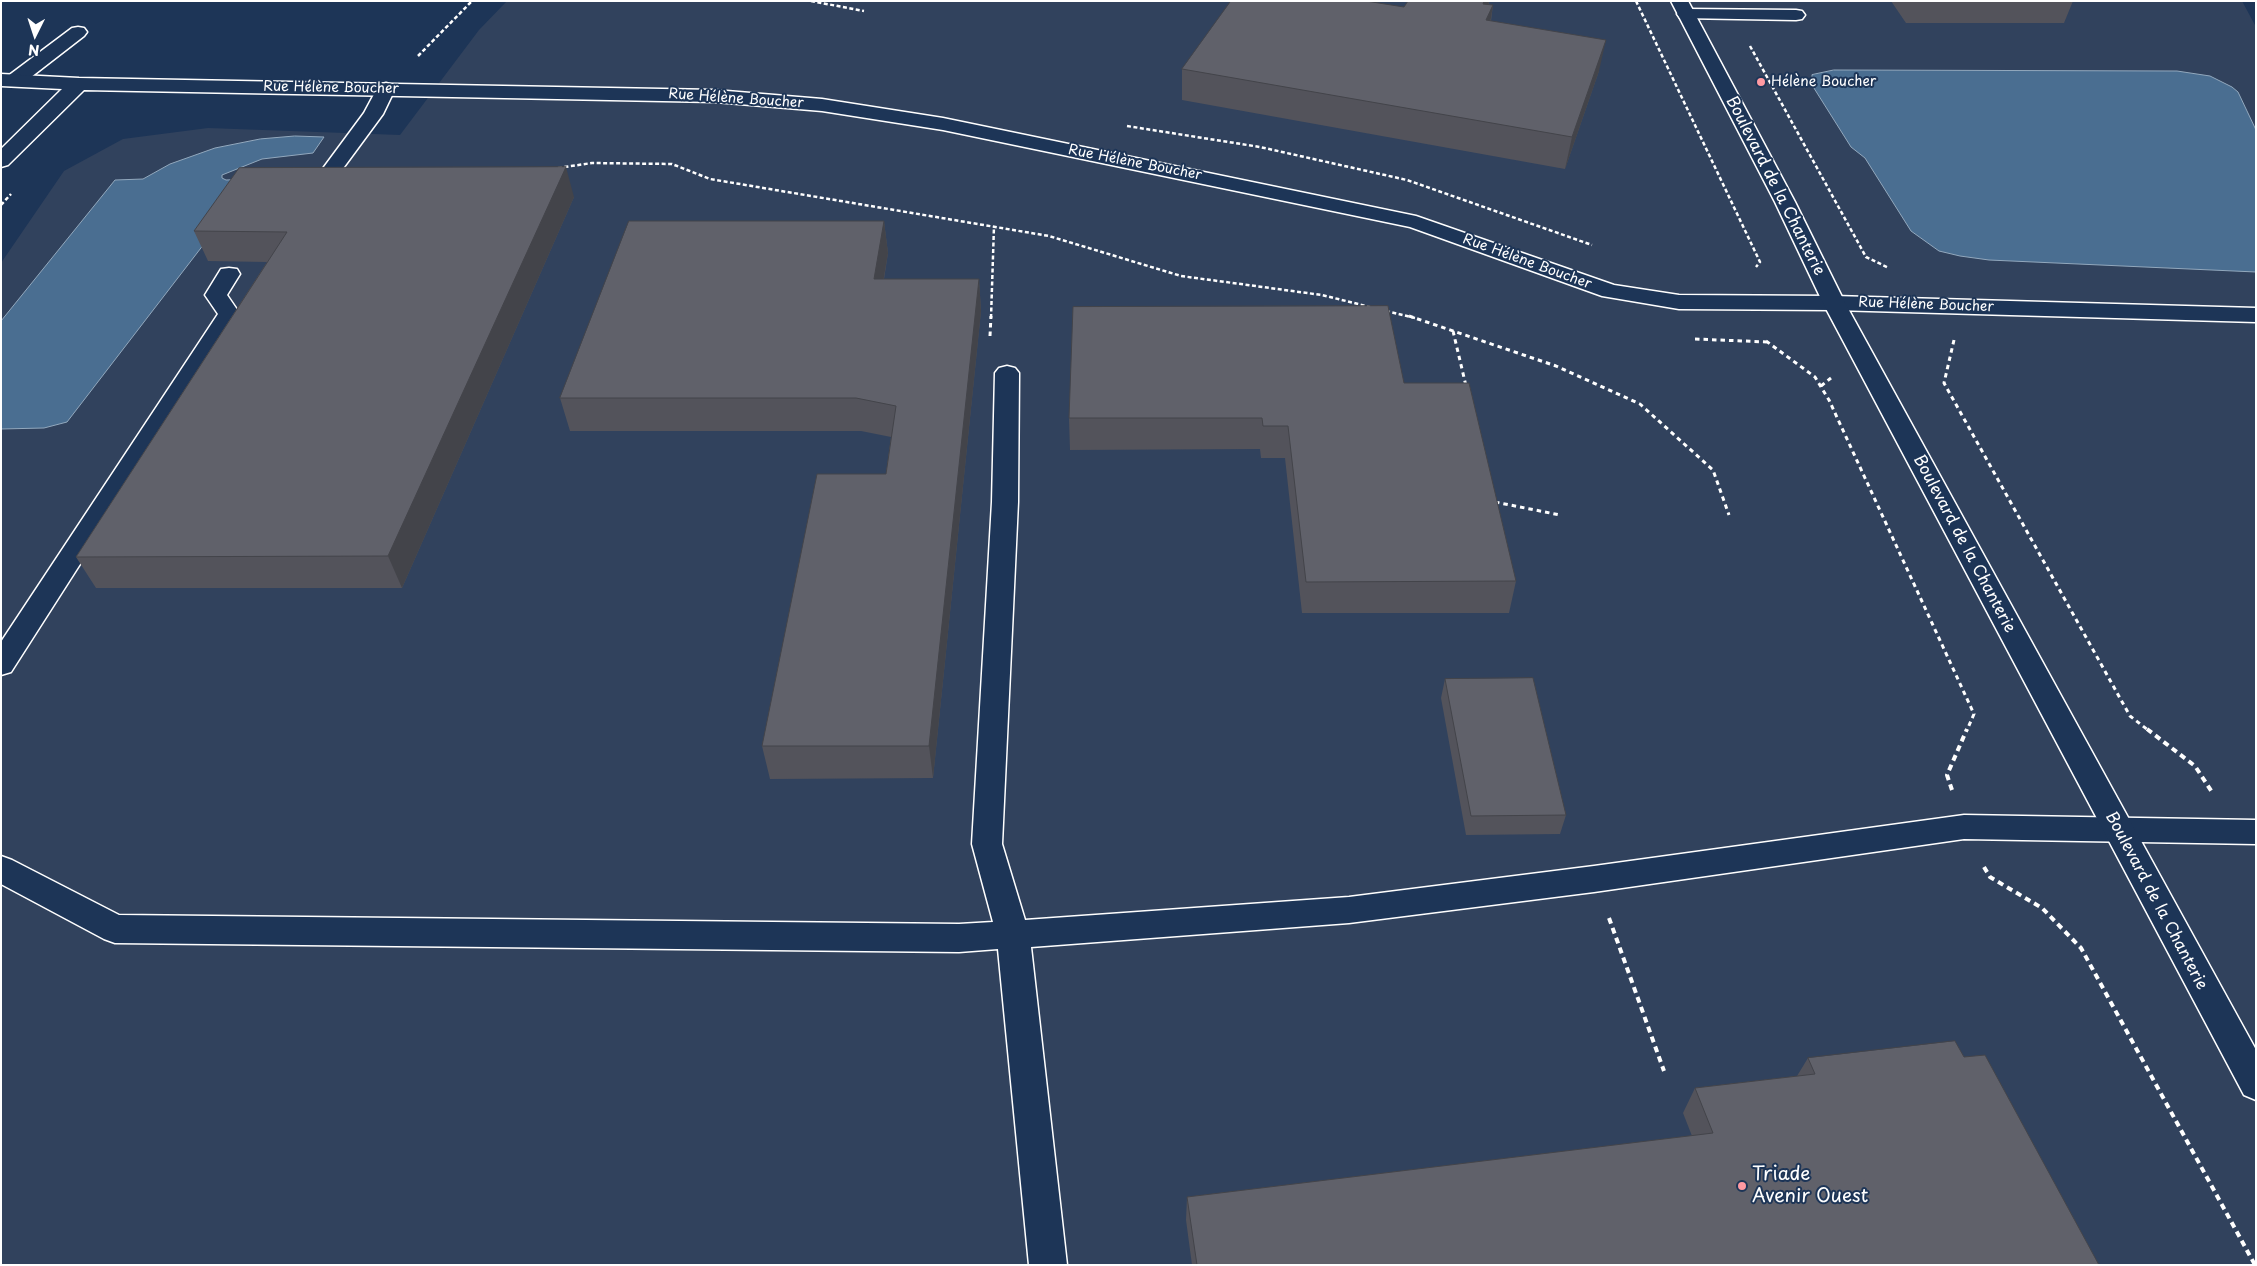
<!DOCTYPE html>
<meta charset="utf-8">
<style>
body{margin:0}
#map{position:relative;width:2257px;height:1266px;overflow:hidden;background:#1d3557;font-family:"Playpen Sans",sans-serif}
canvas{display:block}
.frame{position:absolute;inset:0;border:2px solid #fff;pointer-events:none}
.north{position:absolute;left:10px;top:10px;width:50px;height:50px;-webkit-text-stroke:4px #1d3557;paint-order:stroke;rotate:184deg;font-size:14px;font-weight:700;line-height:20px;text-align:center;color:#fff}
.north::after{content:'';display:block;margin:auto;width:18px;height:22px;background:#fff;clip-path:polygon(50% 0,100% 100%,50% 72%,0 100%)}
</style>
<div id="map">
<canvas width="2257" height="1266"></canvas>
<div class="frame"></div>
<div class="north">N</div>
</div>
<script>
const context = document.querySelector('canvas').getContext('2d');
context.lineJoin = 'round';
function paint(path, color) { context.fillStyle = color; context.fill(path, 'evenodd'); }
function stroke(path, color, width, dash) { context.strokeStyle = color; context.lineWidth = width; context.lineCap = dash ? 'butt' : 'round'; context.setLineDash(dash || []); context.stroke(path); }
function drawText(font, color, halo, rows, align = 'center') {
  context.font = font + ' "Playpen Sans",sans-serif'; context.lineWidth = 4; context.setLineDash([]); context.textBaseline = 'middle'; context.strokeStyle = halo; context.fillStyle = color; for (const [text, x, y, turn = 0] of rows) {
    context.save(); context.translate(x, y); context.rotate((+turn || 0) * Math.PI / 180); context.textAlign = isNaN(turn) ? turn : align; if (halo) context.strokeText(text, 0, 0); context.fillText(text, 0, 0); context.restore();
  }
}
paint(new Path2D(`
 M507 1H2242L2256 27V1265H1V263L64 171 123 139 208 128 400 135 479 30Z`), '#31425d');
const water = new Path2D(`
 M1834 70 2177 71 2210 76 2232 87 2238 92 2256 130V272L1989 260 1960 256 1939 251 1911 231 1865 158 1851 147 1812 85V75Z
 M295 136 324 137 313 153 262 159 222 175V178L226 180 254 179 67 422 44 428 1 429V321L115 180 143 179 170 164 215 148 260 139Z`);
paint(water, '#4a6e91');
stroke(water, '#92a8bd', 1);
const lane = new Path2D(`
 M1686 9 1796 10 1802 11 1805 15 1802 19 1796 20 1680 18 1677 14 1680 10Z
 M78 27 84 28 87 32 84 36 22 84 15 86 8 84 6 80 8 76 72 28Z
 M386 83 393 85 395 89 383 114 327 190 320 192 313 190 310 186 364 113 379 85Z
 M229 268 237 269 240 274 227 295 240 314 11 672 1 675V642L218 314 205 295 221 269Z
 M1007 366 1015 368 1019 373 1018 502 1002 844 1025 920 1349 897 1594 866 1964 815 2256 820V844L1964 839 1594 892 1349 923 1031 947 1067 1265H1029L998 949 959 952 115 943 104 939 1 884V856L12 860 119 915 959 924 993 922 972 844 992 502 995 373 999 368Z`);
const street = new Path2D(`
 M1 74 79 78 715 90 822 99 943 118 1416 216 1614 285 1679 295 1834 296 2256 308V322L1834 310 1679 309 1602 296 1410 227 943 130 822 111 715 102 84 90 8 165 1 167V149L62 89 1 86Z`);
const secondary = new Path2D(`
 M1671 1H1688L1795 202 1845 303 2256 1050V1100L2244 1095 1823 303 1775 202Z`);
stroke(lane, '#fff', 3);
stroke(street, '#fff', 3);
stroke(secondary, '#fff', 3);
stroke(new Path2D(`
 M811 1 864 11
 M1636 1 1760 262 1756 267
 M1750 46 1866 257 1889 268
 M418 56 472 1
 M1127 126 1260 147 1407 180 1592 245
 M558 168 592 163 672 164 710 179 1049 236 1181 276 1322 295 1370 307
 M1 205 11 194
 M1386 311 1415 318
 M991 318 994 226`), '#fff', 2.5, [4, 2.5]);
stroke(new Path2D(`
 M1409 316 1556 366 1640 404 1713 470 1729 515
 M1453 331 1466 386
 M990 336 991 316
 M1695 339 1767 342
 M1954 340 1944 383 2130 716 2148 730
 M1766 341 1815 377 1829 400 1974 714 1967 730
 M1821 386 1831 378
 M1495 502 1560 515`), '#fff', 3, [4.5, 4]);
stroke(new Path2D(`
 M2147 729 2195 766 2212 792
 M1952 790 1947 775 1967 729
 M1984 867 1990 877 2042 908 2081 948 2255 1265
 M1609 918 1664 1071`), '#fff', 4, [6, 4.5]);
paint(lane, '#1d3557');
paint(street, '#1d3557');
paint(secondary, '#1d3557');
paint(new Path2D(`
 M1408 1H1489V5H1493L1491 21 1599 71 1565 169 1182 100V69L1404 7Z
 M1891 1H2073L2064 23H1906Z
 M574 197 402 588H96L76 557 267 262 208 261 194 231Z
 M884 221 888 253 884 279H979L981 311 933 778 770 779 762 746 886 474 891 437 861 431H570L560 398Z
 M1404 383 1516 581 1509 613H1302L1285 458H1261L1260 449 1070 450 1069 418Z
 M1445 679 1566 815 1560 834 1466 835 1441 698Z
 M1964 1057 2099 1265H1192L1186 1220 1187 1197 1692 1136 1683 1113 1695 1088 1797 1076 1808 1058Z`), '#53535b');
paint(new Path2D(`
 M1484 1H1489L1487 16 1483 4Z
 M1493 5 1488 36 1486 20Z
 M1606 40 1599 71 1565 169 1572 137Z
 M566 167 574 197 402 588 388 556Z
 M884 221 888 253 878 312 874 279Z
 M979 279 981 311 933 778 929 746Z`), '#43444a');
const building = new Path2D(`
 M1231 1H1366L1404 7 1408 1H1484L1483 4 1493 5 1486 20 1606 40 1572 137 1182 69Z
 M566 167 388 556 76 557 287 232 194 231 239 168Z
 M629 221H884L874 279H979L929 746H762L817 474H886L896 406 856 398H560Z
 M1388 306 1404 383H1469L1516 581 1306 582 1288 426H1263L1262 418H1069L1073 307Z
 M1533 678 1566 815 1471 816 1445 679Z
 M1955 1041 1964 1057 1985 1055 2099 1265H1197L1187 1197 1713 1133 1695 1088 1815 1074 1808 1058Z`);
paint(building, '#60616a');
stroke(building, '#43444a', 1);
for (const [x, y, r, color] of [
 [1761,82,5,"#ff9aa2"],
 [1742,1186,5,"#ff9aa2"]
]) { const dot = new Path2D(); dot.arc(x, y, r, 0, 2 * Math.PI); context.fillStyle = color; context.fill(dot); stroke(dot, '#1d3557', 2); }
drawText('14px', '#fff', '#1d3557', [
 ["Hélène Boucher",1771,82]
], 'left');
drawText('14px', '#fff', '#1d3557', [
 ["Rue Hélène Boucher",331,88,1],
 ["Rue Hélène Boucher",736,99,4],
 ["Rue Hélène Boucher",1135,163,11],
 ["Rue Hélène Boucher",1527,262,20],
 ["Rue Hélène Boucher",1926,305,2]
]);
drawText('16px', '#fff', '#1d3557', [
 ["Boulevard de la Chanterie",1775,186,63],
 ["Boulevard de la Chanterie",1964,544,62],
 ["Boulevard de la Chanterie",2156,901,62]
]);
drawText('19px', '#fff', '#1d3557', [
 ["Triade",1752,1175],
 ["Avenir Ouest",1752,1197]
], 'left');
</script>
